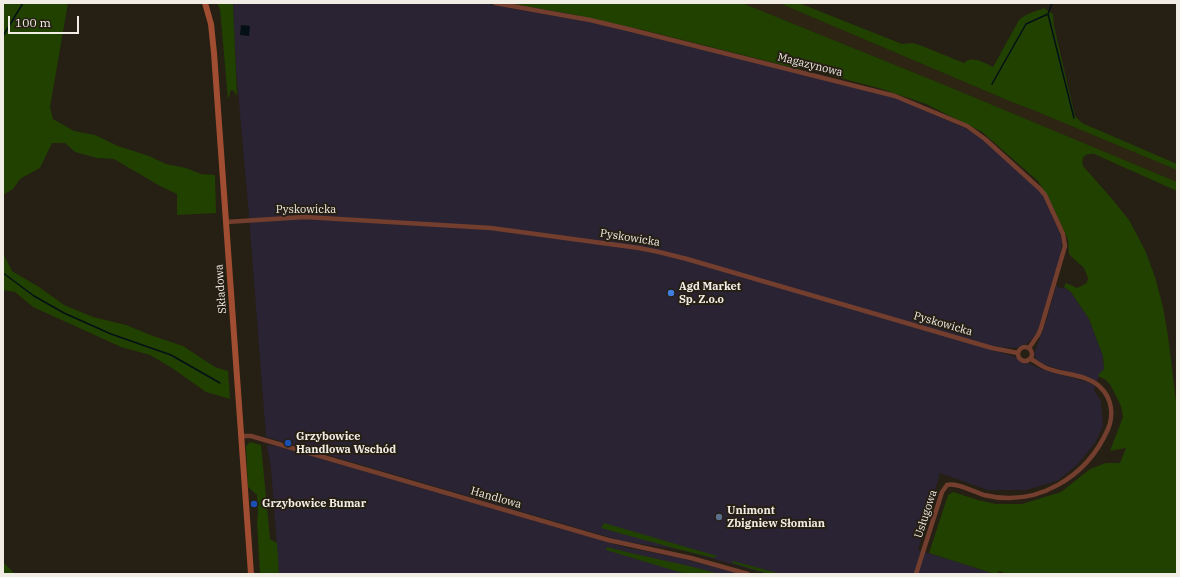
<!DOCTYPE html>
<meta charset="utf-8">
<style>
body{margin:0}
#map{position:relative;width:1180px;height:577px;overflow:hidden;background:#251f14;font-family:"IBM Plex Serif",serif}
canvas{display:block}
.frame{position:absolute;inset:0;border:4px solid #f1ede5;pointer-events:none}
.scale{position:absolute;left:8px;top:16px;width:71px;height:18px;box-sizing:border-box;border:2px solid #f1ede5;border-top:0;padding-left:5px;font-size:12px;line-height:14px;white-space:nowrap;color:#f1ede5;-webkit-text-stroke:3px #251f14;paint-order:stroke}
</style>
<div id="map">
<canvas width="1180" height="577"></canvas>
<div class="frame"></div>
<div class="scale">100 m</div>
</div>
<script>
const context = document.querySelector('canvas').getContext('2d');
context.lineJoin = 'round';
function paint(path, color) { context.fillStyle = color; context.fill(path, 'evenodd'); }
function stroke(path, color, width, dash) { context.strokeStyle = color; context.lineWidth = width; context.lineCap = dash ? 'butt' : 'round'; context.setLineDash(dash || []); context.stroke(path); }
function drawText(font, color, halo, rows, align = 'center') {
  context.font = font + ' "IBM Plex Serif",serif'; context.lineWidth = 4; context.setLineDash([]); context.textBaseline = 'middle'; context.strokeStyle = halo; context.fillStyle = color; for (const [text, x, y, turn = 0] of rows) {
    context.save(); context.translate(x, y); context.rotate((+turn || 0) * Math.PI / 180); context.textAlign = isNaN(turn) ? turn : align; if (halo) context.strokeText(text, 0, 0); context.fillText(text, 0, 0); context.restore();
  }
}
paint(new Path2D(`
 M742 3H779L1007 100 1033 110 1177 170V182L947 86Z`), '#2d2413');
paint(new Path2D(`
 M233 3H483L509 8 581 20 600 24 896 98 958 125 978 135 1040 190 1060 233 1062 242 1061 254 1042 317 1038 330 1034 337 1026 344 1019 347 1014 348 1001 347 993 346 992 350 1013 356 1023 363H1028L1044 370 1088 382 1095 386 1094 390 1101 401 1103 426 1095 443 1077 465 1057 481 1026 490H988L940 473 918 550 995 574H767L681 550 622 541 266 437 249 216 236 68Z
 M1056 286 1063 289 1064 287 1071 292 1089 319 1103 356 1104 369 1100 373 1097 381 1085 376 1048 366 1041 363 1036 359 1034 355 1035 351 1046 322Z
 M267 445 277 446 624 547 680 558 741 574H279L271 468Z`), '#2a2333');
paint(new Path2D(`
 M3 3H68L50 107 53 119 74 131 95 135 118 146 149 156 166 164 186 168 201 174 215 175 216 213 177 215V194L160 186 114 159 97 158 75 152 65 143H52L40 168 20 179 13 189 3 195Z
 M217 3H233L237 96 233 90 230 91V94L228 99 220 9Z
 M507 3H742L947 86 1177 182V191L1094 154C1085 153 1081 157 1083 166L1113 200 1129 220 1145 250 1155 277 1163 307 1168 336 1177 409V574H1007L999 571 997 574H995L929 553 948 495 953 492 978 500 996 504H1022L1061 492 1090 469 1106 463H1120L1126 448 1110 451 1123 417 1121 406 1111 386 1106 380 1098 376 1100 373 1104 369 1103 356 1089 319 1071 292 1064 287 1066 283 1077 288 1087 283 1088 278 1084 268 1075 260 1069 254 1068 240 1051 203 1038 181 982 132 926 104 882 89 829 75 824 66 810 62 799 69 643 30 566 13Z
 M779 3H799L902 44 913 43 922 46 964 63C972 55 984 63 993 67L1019 20C1026 13 1035 12 1044 8L1053 14 1054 26 1075 116 1082 123 1177 164V170L1033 110 1007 100Z
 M3 253 12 271 39 287 64 305 93 317 126 325 153 336 183 346 195 354 215 367 228 371 230 399 206 392 172 368 150 355 121 347 33 307 15 292 3 290Z
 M250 442 261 445 270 539 277 543 279 574H260L257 521 258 515 257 495 248 487 246 446Z
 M604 523 717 556 714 558 681 550 601 528Z
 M607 547C644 557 682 563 719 574H686L606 550Z
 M733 561 781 574H769L732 563Z
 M3 562 15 574H3Z`), '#214100');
paint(new Path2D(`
 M241 25 250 26 249 36 240 35Z`), '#041016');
stroke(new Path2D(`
 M1052 3 1048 14 1074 118
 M3 36 23 3
 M992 84 1026 24 1048 14
 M3 273 34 296 64 313 111 334 171 355 220 383`), '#041016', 1.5);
stroke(new Path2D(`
 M495 3 590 20 628 29 895 96 967 126 985 139 1040 189 1045 195 1063 234 1065 246 1063 253 1041 328 1038 335 1029 348
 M226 222 305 217 491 228 639 248 659 252 687 259 992 348 1018 353
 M1018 354a7 7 0 1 1 14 0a7 7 0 1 1-14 0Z
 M241 436H251L608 540 691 558 748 574
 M916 574 942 492 947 485C956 482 974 492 984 495 1037 508 1087 477 1108 429 1114 415 1112 398 1100 387 1087 374 1063 375 1046 368 1041 366 1036 362 1031 359`), '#733e2d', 4.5);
stroke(new Path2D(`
 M205 3 211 24 214 53 251 574`), '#a14d31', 6);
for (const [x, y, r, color] of [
 [671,293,4,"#3f7fe0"],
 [288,443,4,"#1a4fb4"],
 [254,504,4,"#1a4fb4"],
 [719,517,4,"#5c6f8a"]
]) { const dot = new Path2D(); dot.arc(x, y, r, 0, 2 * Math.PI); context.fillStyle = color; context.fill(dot); stroke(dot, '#251f14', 1.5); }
drawText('11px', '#f1ede5', '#251f14', [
 ["Magazynowa",810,65,14],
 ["Pyskowicka",306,210],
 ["Pyskowicka",630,238,9],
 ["Składowa",221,289,-94],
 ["Pyskowicka",943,324,16],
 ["Handlowa",496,498,16],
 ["Usługowa",926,514,-72]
]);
drawText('bold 11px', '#f1ede5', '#251f14', [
 ["Agd Market",679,287],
 ["Sp. Z.o.o",679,300],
 ["Grzybowice",296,437],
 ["Handlowa Wschód",296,450],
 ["Grzybowice Bumar",262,504],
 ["Unimont",727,511],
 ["Zbigniew Słomian",727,524]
], 'left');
</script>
